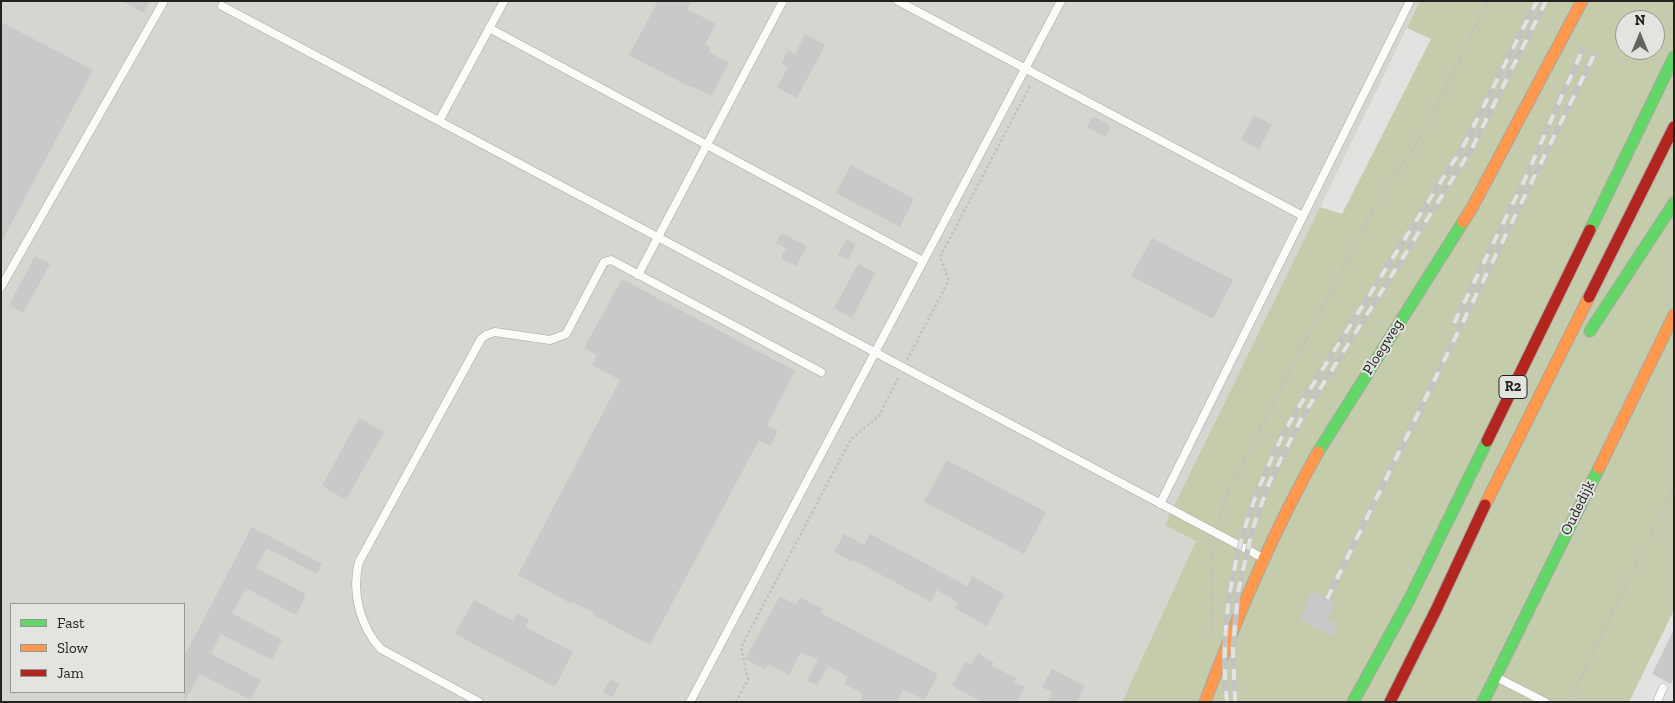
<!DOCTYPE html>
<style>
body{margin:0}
#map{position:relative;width:1675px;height:703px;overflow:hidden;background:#e2e3e1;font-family:"Zilla Slab",serif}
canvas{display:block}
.frame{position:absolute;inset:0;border:2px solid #222221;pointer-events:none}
.legend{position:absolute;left:10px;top:603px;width:175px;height:90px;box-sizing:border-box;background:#e3e4e0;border:1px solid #969694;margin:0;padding:6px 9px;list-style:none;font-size:15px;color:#222221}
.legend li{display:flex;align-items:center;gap:10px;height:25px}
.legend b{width:25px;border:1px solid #969694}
.north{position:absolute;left:1615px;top:10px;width:50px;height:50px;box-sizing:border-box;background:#e3e4e0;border:1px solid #969694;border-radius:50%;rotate:0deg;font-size:14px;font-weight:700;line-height:20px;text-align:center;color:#222221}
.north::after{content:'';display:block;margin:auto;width:18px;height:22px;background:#656664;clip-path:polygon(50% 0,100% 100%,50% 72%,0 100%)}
</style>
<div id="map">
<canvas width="1675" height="703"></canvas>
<div class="frame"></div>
<ul class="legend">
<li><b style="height:6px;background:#63d668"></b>Fast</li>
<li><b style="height:6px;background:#ff974d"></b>Slow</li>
<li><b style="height:6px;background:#b3261e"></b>Jam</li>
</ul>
<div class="north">N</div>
</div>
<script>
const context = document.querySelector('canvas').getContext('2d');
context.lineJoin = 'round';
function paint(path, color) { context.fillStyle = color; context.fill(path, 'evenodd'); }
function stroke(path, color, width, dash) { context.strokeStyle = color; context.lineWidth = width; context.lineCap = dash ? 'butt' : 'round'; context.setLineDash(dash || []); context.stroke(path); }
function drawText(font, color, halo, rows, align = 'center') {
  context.font = font + ' "Zilla Slab",serif'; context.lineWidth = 4; context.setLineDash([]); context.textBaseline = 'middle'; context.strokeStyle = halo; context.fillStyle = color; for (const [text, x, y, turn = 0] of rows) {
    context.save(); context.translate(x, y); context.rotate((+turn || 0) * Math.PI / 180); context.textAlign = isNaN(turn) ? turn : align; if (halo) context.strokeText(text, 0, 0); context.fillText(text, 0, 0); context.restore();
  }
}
paint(new Path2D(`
 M1 1H1420L1166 525 1196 541 1122 702H1ZM11 604H184V692H11Z`), '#d4d6cf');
paint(new Path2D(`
 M1420 1H1674V610L1629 702H1122L1196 541 1165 525 1320 207 1342 214 1431 39 1407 28ZM1625 20H1655V50H1625Z`), '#c5ccab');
paint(new Path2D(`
 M122 1H150L144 13Z
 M658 1H692L687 9 716 24 705 44 711 47 709 52 729 63 711 96 691 86 690 87 629 55Z
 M1 22 93 70 1 243Z
 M805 34 825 45 797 98 777 87 788 67 781 64 788 50 795 54Z
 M1254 115 1272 125 1259 149 1241 140Z
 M1093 116 1111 126 1105 137 1087 127Z
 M851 165 914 199 900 227 836 193Z
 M781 233 807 246 796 266 781 258 786 248 776 243Z
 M1152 238 1233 280 1213 319 1131 276Z
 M846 239 856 244 848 260 838 255Z
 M35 256 50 264 23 313 9 305Z
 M858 264 875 273 852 318 834 308Z
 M622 279 795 371 767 425 778 431 770 446 759 440 650 645 595 616 596 614 573 602 572 604 518 575 620 380 592 365 597 355 584 348Z
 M359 418 384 432 346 500 322 486Z
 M947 460 1046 512 1024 554 924 502Z
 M252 527 322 564 317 574 267 548 256 568 306 594 296 615 246 588 232 613 282 640 272 660 221 634 211 654 261 680 250 700 200 674 184 702V657Z
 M844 534 864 545 870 534 967 586 972 576 1004 594 987 626 955 608 958 602 937 590 931 602 854 560 853 562 834 552Z
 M1312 591 1335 603 1327 619 1338 625 1333 636 1299 619Z
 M780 596 796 605 800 597 823 609 821 613 938 674 925 700 903 690 896 702H859L863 694 845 684 848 677 828 666 817 686 807 680 818 660 801 652 789 675 768 664 765 669 745 659Z
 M474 600 513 621 517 613 529 620 525 627 573 652 555 687 455 634Z
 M1674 629V678L1671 684 1652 674Z
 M978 653 994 663 992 666 1016 678 1014 682 1025 687 1017 702H982L952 686 965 662 971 665Z
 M1052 669 1085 686 1077 702H1047L1052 692 1042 687Z
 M610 679 619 684 613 697 603 692Z`), '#c9c9c9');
const lane = new Path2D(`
 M898 1 1303 216
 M222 6 1263 558
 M489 28 923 261
 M439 121 504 1
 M638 275 783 1
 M1 287 164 1
 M1160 504 1410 1
 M1498 678 1545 702
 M479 702 381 649C360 627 351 591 359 562L481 339 486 335 495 332 550 340 566 334 604 262 611 260 821 372
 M690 702 1061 1
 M1657 702 1663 688`);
const fast = new Path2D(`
 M1590 230 1674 57
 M1590 331 1674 203
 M1318 452 1463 222
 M1353 702 1409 600 1487 441
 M1483 702 1599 468`);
const slow = new Path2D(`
 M1463 222 1473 206 1582 1
 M1599 468 1674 315
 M1485 505 1589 297
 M1205 702C1237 616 1273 532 1318 452`);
const jam = new Path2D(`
 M1589 297 1674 127
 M1487 441 1590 230
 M1390 702 1436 610 1485 505`);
stroke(lane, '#a6a6a4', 9);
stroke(fast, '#a6a6a4', 13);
stroke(slow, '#a6a6a4', 13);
stroke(jam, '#a6a6a4', 13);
stroke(new Path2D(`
 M907 360 948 282V278L940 257 1030 86
 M1218 523 1226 495 1377 202 1422 135 1488 1
 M1212 635 1211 561 1214 543
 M736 702 748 680 741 647 851 439 879 416 899 376
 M1569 702 1674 487`), '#c0c1bf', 2.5, [2.5, 2.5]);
stroke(lane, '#fbfbfa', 8);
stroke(fast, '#63d668', 11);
stroke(slow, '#ff974d', 11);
stroke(jam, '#b3261e', 11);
const rail = new Path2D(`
 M1454 323 1524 181 1583 49
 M1327 599 1594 55
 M1227 702C1216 601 1245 501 1295 413L1464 145 1537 1
 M1235 702 1233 648 1238 592 1252 531 1269 483 1301 419 1472 148 1546 1`);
stroke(rail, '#c3c3c2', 5.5);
stroke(rail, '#e3e4e0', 4, [11]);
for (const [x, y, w] of [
 [1513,387,28]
]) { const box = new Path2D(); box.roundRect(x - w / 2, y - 11.5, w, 23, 4); context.fillStyle = '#e3e4e0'; context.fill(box); stroke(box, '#222221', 1); }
drawText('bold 14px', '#222221', null, [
 ["R2",1513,387]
]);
drawText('15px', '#222221', '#e3e4e0', [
 ["Ploegweg",1383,347,-58],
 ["Oudedijk",1578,508,-64]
]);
</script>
